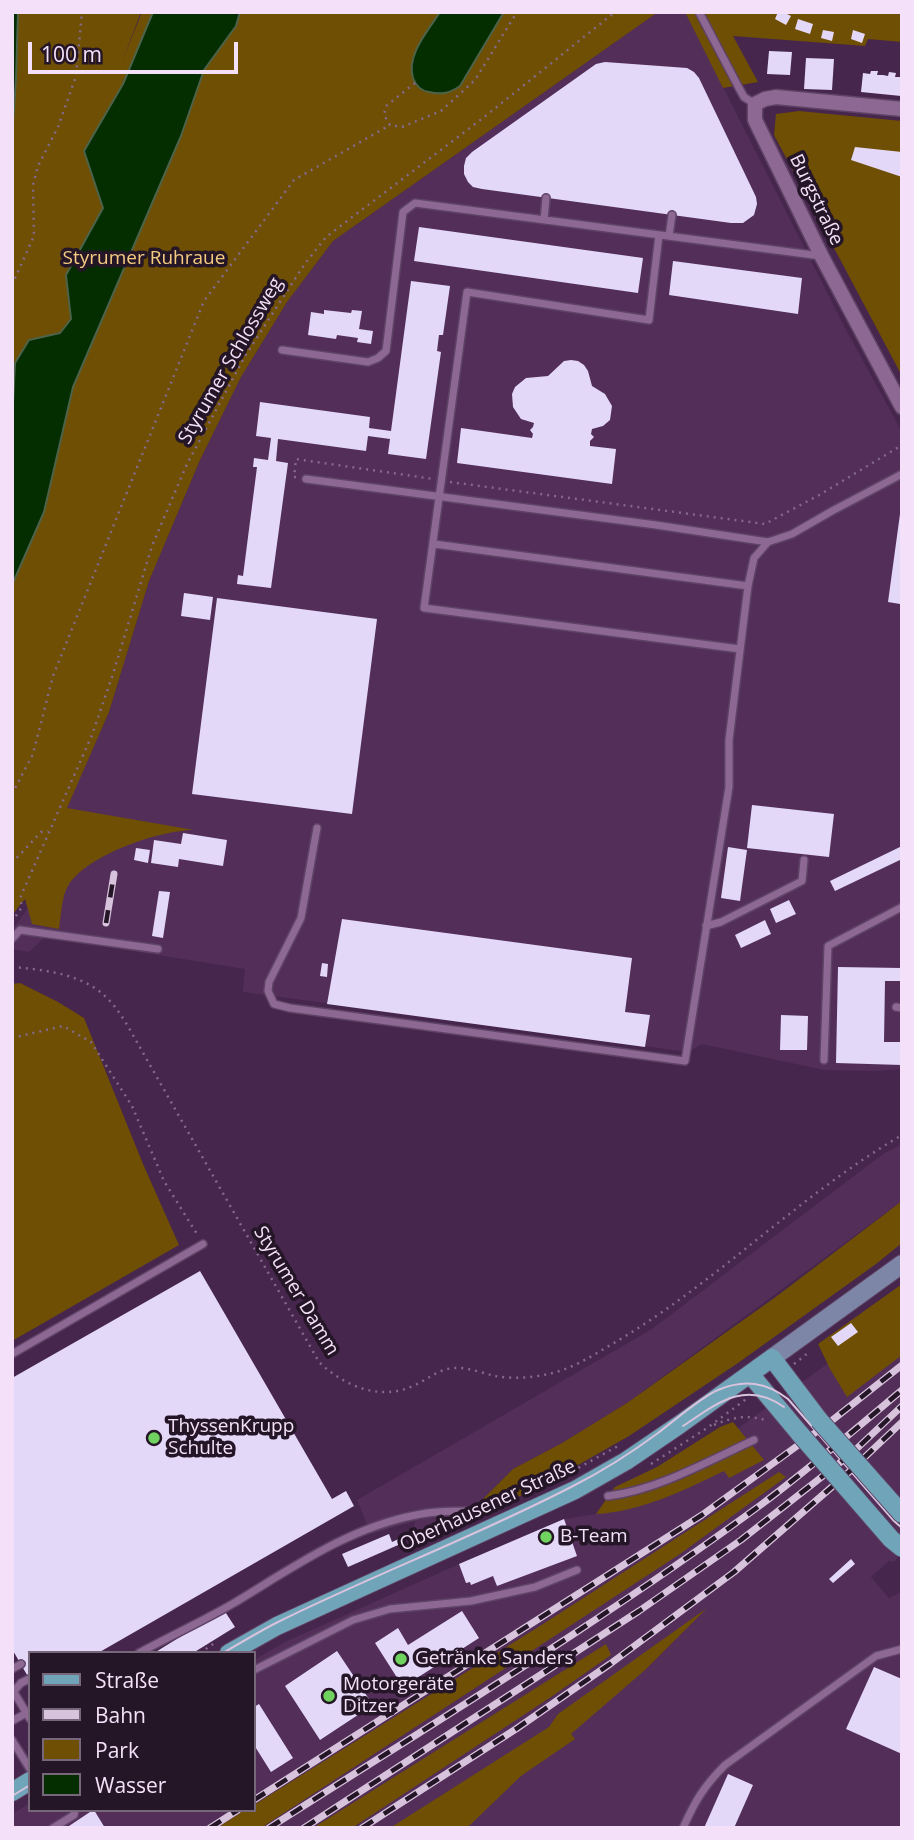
<!DOCTYPE html>
<meta charset="utf-8">
<style>
body{margin:0}
#map{position:relative;width:914px;height:1840px;overflow:hidden;background:#46264c;font-family:"Open Sans",sans-serif}
canvas{display:block}
.frame{position:absolute;inset:0;border:14px solid #f4e0f8;pointer-events:none}
.legend{position:absolute;left:28px;top:1651px;width:228px;height:161px;box-sizing:border-box;background:#241627;border:2px solid #77677b;margin:0;padding:9px 12px;list-style:none;font-size:21px;color:#f4e0f8}
.legend li{display:flex;align-items:center;gap:14px;height:35px}
.legend b{width:35px;border:2px solid #77677b}
.scale{position:absolute;left:28px;top:42px;width:210px;height:32px;box-sizing:border-box;border:4px solid #f4e0f8;border-top:0;padding-left:9px;font-size:21px;line-height:24px;white-space:nowrap;color:#f4e0f8;-webkit-text-stroke:5px #241627;paint-order:stroke}
</style>
<div id="map">
<canvas width="914" height="1840"></canvas>
<div class="frame"></div>
<ul class="legend">
<li><b style="height:9px;background:#6fa4b9"></b>Straße</li>
<li><b style="height:9px;background:#d8c3dd"></b>Bahn</li>
<li><b style="height:19px;background:#6f4f04"></b>Park</li>
<li><b style="height:19px;background:#042d00"></b>Wasser</li>
</ul>
<div class="scale">100 m</div>
</div>
<script>
const context = document.querySelector('canvas').getContext('2d');
context.lineJoin = 'round';
function paint(path, color) { context.fillStyle = color; context.fill(path, 'evenodd'); }
function stroke(path, color, width, dash) { context.strokeStyle = color; context.lineWidth = width; context.lineCap = dash ? 'butt' : 'round'; context.setLineDash(dash || []); context.stroke(path); }
function drawText(font, color, halo, rows, align = 'center') {
  context.font = font + ' "Open Sans",sans-serif'; context.lineWidth = 7; context.setLineDash([]); context.textBaseline = 'middle'; context.strokeStyle = halo; context.fillStyle = color; for (const [text, x, y, turn = 0] of rows) {
    context.save(); context.translate(x, y); context.rotate((+turn || 0) * Math.PI / 180); context.textAlign = isNaN(turn) ? turn : align; if (halo) context.strokeText(text, 0, 0); context.fillText(text, 0, 0); context.restore();
  }
}
paint(new Path2D(`
 M658 12H685L844 326 902 432V1069L876 1071 824 1070 702 1044 688 1052 243 992 245 969 45 937 29 952 12 949V930L28 908 25 898 109 712 149 581 200 460 241 377 287 302 333 241Z
 M902 1144V1201L627 1403 562 1443 513 1469 459 1523 410 1545 415 1521 371 1534 357 1500 652 1329 883 1154Z
 M902 1310V1553L894 1562 889 1561 871 1577 889 1598 902 1592V1828H12V1814L30 1803V1810H254V1660L285 1642 459 1564 564 1519 596 1514 615 1487 723 1442 741 1426Z`), '#522e59');
paint(new Path2D(`
 M12 12H141L122 62 142 12H440L414 55 460 86 504 12H658L333 241 287 302 241 377 200 460 149 581 109 712 67 808 194 830C160 830 86 855 68 886 62 895 61 917 59 929L32 924 25 899 12 915Z
 M685 12H902V42L868 39 865 46 733 36 758 82 723 88Z
 M799 111 902 121V376L774 135 776 114Z
 M20 983 58 1002 84 1018 143 1164 179 1245 12 1341V984Z
 M902 1201V1243L876 1264 738 1363 629 1436 557 1477 514 1499 480 1502 513 1469 562 1443 627 1403 777 1296Z
 M902 1284V1355L847 1397 830 1369 818 1344Z
 M733 1422 764 1460 729 1478 724 1471C685 1490 640 1512 596 1514L615 1487 657 1467 720 1427Z
 M779 1472 786 1477 680 1554 261 1828H217L245 1810H254V1805L543 1624Z
 M707 1608 645 1670 571 1734 575 1739 521 1776 470 1825 465 1828H390L549 1727 558 1714Z
 M606 1644 611 1655 551 1697 352 1828H313Z`), '#6f4f04');
const water = new Path2D(`
 M12 12H18L16 78 12 141Z
 M153 12H240L236 26 204 70 181 136 73 387 44 512 12 585V422L15 363 29 340 60 333 71 319 66 275 103 208 84 151 123 84Z
 M440 12H504L460 86C450 93 442 95 429 92 421 91 416 86 413 78 406 55 428 31 440 12Z`);
paint(water, '#042d00');
stroke(water, '#4c634a', 2);
paint(new Path2D(`
 M778 12H783L791 16 786 25 775 19Z
 M798 19 813 24 810 34 795 29Z
 M823 30 834 32 832 41 821 38Z
 M853 30 865 34 862 43 851 39Z
 M769 51 792 52 790 75 767 74Z
 M806 58 834 59 832 90 804 89Z
 M605 62 687 68 694 72 699 78 756 197 757 204 754 215 743 223H731L482 189 473 187 468 182 464 174V166L466 158 472 152 596 64Z
 M871 71H878L877 75H883L888 76 889 72 896 73 895 77H902L901 96 861 92 863 73 870 74Z
 M855 147 902 152V177L851 160Z
 M419 227 643 258 638 293 414 261Z
 M673 261 802 278 798 314 669 295Z
 M411 281 450 286 443 335H439L437 351 441 352 426 459 388 454 390 439 368 436 366 451 278 439 276 461 288 463 271 588 237 584 238 575 243 576 257 467H253L254 458 268 460 271 438 256 436 260 402 370 417 369 428 391 431Z
 M324 310 351 313 352 310 362 311 359 329 373 331 371 344 357 342 358 338 337 335 336 339 308 335 311 312 324 314Z
 M571 360 578 361 584 365 588 371 592 386 605 394 612 406 610 420 603 426 592 429 591 434 594 437 590 441V446L616 449 612 484 457 463 461 428 532 438 533 434 530 430 533 427 534 423 521 419 513 407 512 394 515 387 526 378 548 376 564 361Z
 M900 514H902V593L900 604 888 602Z
 M184 593 213 597 210 620 181 616Z
 M217 598 377 619 352 814 192 794Z
 M752 805 834 814 829 857 747 848Z
 M183 833 227 840 223 866 179 859 178 867 151 863 154 840 181 844Z
 M902 846V859L835 891 830 881Z
 M728 847 747 850 740 901 721 898Z
 M136 848 150 850 148 863 134 860Z
 M159 891 170 892 163 938 152 936Z
 M789 900 796 914 776 923 770 909Z
 M342 919 632 958 625 1012 650 1015 645 1047 327 1004Z
 M765 920 771 934 741 948 735 935Z
 M322 963 328 964 327 977 320 976Z
 M838 967 902 968V981H885L884 1042H902V1065L836 1063Z
 M781 1015 808 1016 807 1050H780Z
 M200 1271 332 1499 346 1491 354 1506 98 1653H30V1680L12 1649V1378Z
 M851 1323 858 1332 838 1346 831 1337Z
 M564 1519 577 1556 497 1586 493 1576 471 1585 470 1582 466 1583 459 1564Z
 M389 1534 392 1542 403 1537 405 1542 348 1567 342 1554Z
 M851 1559 855 1564 833 1583 829 1579Z
 M224 1610 235 1627 193 1653H154Z
 M462 1611 479 1638 403 1687 375 1643 398 1628 408 1645Z
 M337 1651 373 1705 320 1740 285 1686Z
 M874 1667 902 1679V1754L846 1729Z
 M259 1704 293 1758 271 1772 254 1745V1707Z
 M728 1774 753 1785 734 1828H704Z
 M94 1810 105 1828H66L93 1810Z`), '#e4d8f9');
const service = new Path2D(`
 M699 12 739 88 744 97 755 104
 M544 220 546 198
 M659 235 649 320 467 292 424 608 740 649
 M669 236 672 215
 M282 350 368 362 378 358 386 351 403 212 415 203 821 256
 M306 479 656 525 768 542 792 534 832 511 902 474
 M434 544 748 586
 M317 828 301 918 269 982 268 991 274 1004 290 1008 685 1061 729 787V740L748 586 754 558 768 542
 M706 926 721 922 802 881 804 860
 M12 939 20 930 158 949
 M896 1007 902 1008
 M824 1060 828 946 902 907
 M12 1354 203 1244
 M608 1496C658 1490 708 1461 754 1440
 M139 1653C170 1636 203 1621 234 1603 292 1568 348 1528 416 1515 433 1511 451 1511 469 1511
 M12 1669 21 1664
 M254 1670 353 1620 390 1609 471 1601 535 1587 577 1570
 M12 1689 30 1719
 M14 1691 21 1683 29 1679
 M12 1721 30 1711
 M12 1740 30 1769
 M53 1828 74 1815 75 1810
 M683 1828C695 1801 704 1786 725 1765L876 1656 902 1649`);
const minor = new Path2D(`
 M902 109 776 97 765 99 755 104V120L822 257 902 407`);
const secondary = new Path2D(`
 M772 1358 902 1264`);
const primary = new Path2D(`
 M750 1374 800 1434
 M229 1653 277 1626 575 1490 626 1461 679 1425 772 1358 819 1420
 M12 1792 30 1781`);
stroke(service, '#5f4365', 10);
stroke(minor, '#5f4365', 17);
stroke(secondary, '#5f4365', 20);
stroke(primary, '#5f4365', 20);
stroke(new Path2D(`
 M415 83 386 106 384 115 390 125 402 127 441 111 475 80 517 12
 M12 285 34 236 33 185 38 166 58 127 76 76 82 12
 M296 477H294L296 459 433 479
 M450 482 765 524 821 494 902 445
 M12 794 33 754 53 676 204 301 294 180 390 125
 M12 863 41 832 48 831
 M12 922 22 907 20 898 92 735 113 674 152 546 187 464 245 356 304 265 326 237 483 118 615 12
 M12 967C46 970 85 974 109 1000 123 1015 132 1034 142 1051L319 1362C344 1386 381 1402 415 1385 428 1379 439 1369 454 1368 467 1367 482 1373 495 1376 511 1379 532 1378 548 1374 574 1369 596 1353 619 1340 719 1280 801 1194 902 1135
 M12 1038 63 1026 91 1042 132 1106 164 1181 197 1234
 M794 1364 808 1353
 M714 1425C733 1417 748 1414 768 1421
 M651 1464 707 1428 749 1397
 M560 1478 618 1446
 M200 1653 216 1642`), '#84698a', 2.5, [2, 5]);
stroke(service, '#8c6893', 7);
stroke(minor, '#8c6893', 14);
stroke(secondary, '#7d86a6', 18);
stroke(primary, '#6fa4b9', 18);
stroke(new Path2D(`
 M683 1426C716 1404 745 1379 784 1407
 M223 1653C240 1643 257 1633 274 1624 372 1575 475 1537 573 1486 603 1471 631 1453 658 1433 674 1421 701 1397 718 1390 744 1379 766 1382 788 1399L894 1521 902 1528
 M12 1796 30 1785`), '#d8c3dd', 2);
const rail = new Path2D(`
 M106 923 114 874
 M254 1800 702 1515 830 1422 902 1365
 M210 1828 238 1810
 M269 1828C435 1722 604 1620 762 1504 810 1468 856 1429 902 1390
 M304 1828 639 1611 741 1540 851 1454 902 1406
 M362 1828 516 1729 610 1664 734 1572 849 1472 902 1422`);
stroke(rail, '#d8c3dd', 7);
stroke(rail, '#241627', 4.5, [13]);
const primaryBridge = new Path2D(`
 M819 1420 902 1514
 M800 1434 891 1539 902 1548`);
stroke(primaryBridge, '#5f4365', 20, []);
stroke(primaryBridge, '#6fa4b9', 18);
for (const [x, y, r, color] of [
 [154,1438,7,"#70d35f"],
 [546,1537,7,"#70d35f"],
 [401,1659,7,"#70d35f"],
 [329,1696,7,"#70d35f"]
]) { const dot = new Path2D(); dot.arc(x, y, r, 0, 2 * Math.PI); context.fillStyle = color; context.fill(dot); stroke(dot, '#241627', 2.5); }
drawText('19px', '#f4e0f8', '#241627', [
 ["Burgstraße",816,200,64],
 ["Styrumer Schlossweg",231,361,-60],
 ["Styrumer Damm",296,1291,59],
 ["Oberhausener Straße",488,1506,-25]
]);
drawText('19px', '#f5cb81', '#241627', [
 ["Styrumer Ruhraue",144,259]
]);
drawText('19px', '#f4e0f8', '#241627', [
 ["ThyssenKrupp",168,1427],
 ["Schulte",168,1449],
 ["B-Team",560,1537],
 ["Getränke Sanders",415,1659],
 ["Motorgeräte",343,1685],
 ["Ditzer",343,1707]
], 'left');
</script>
